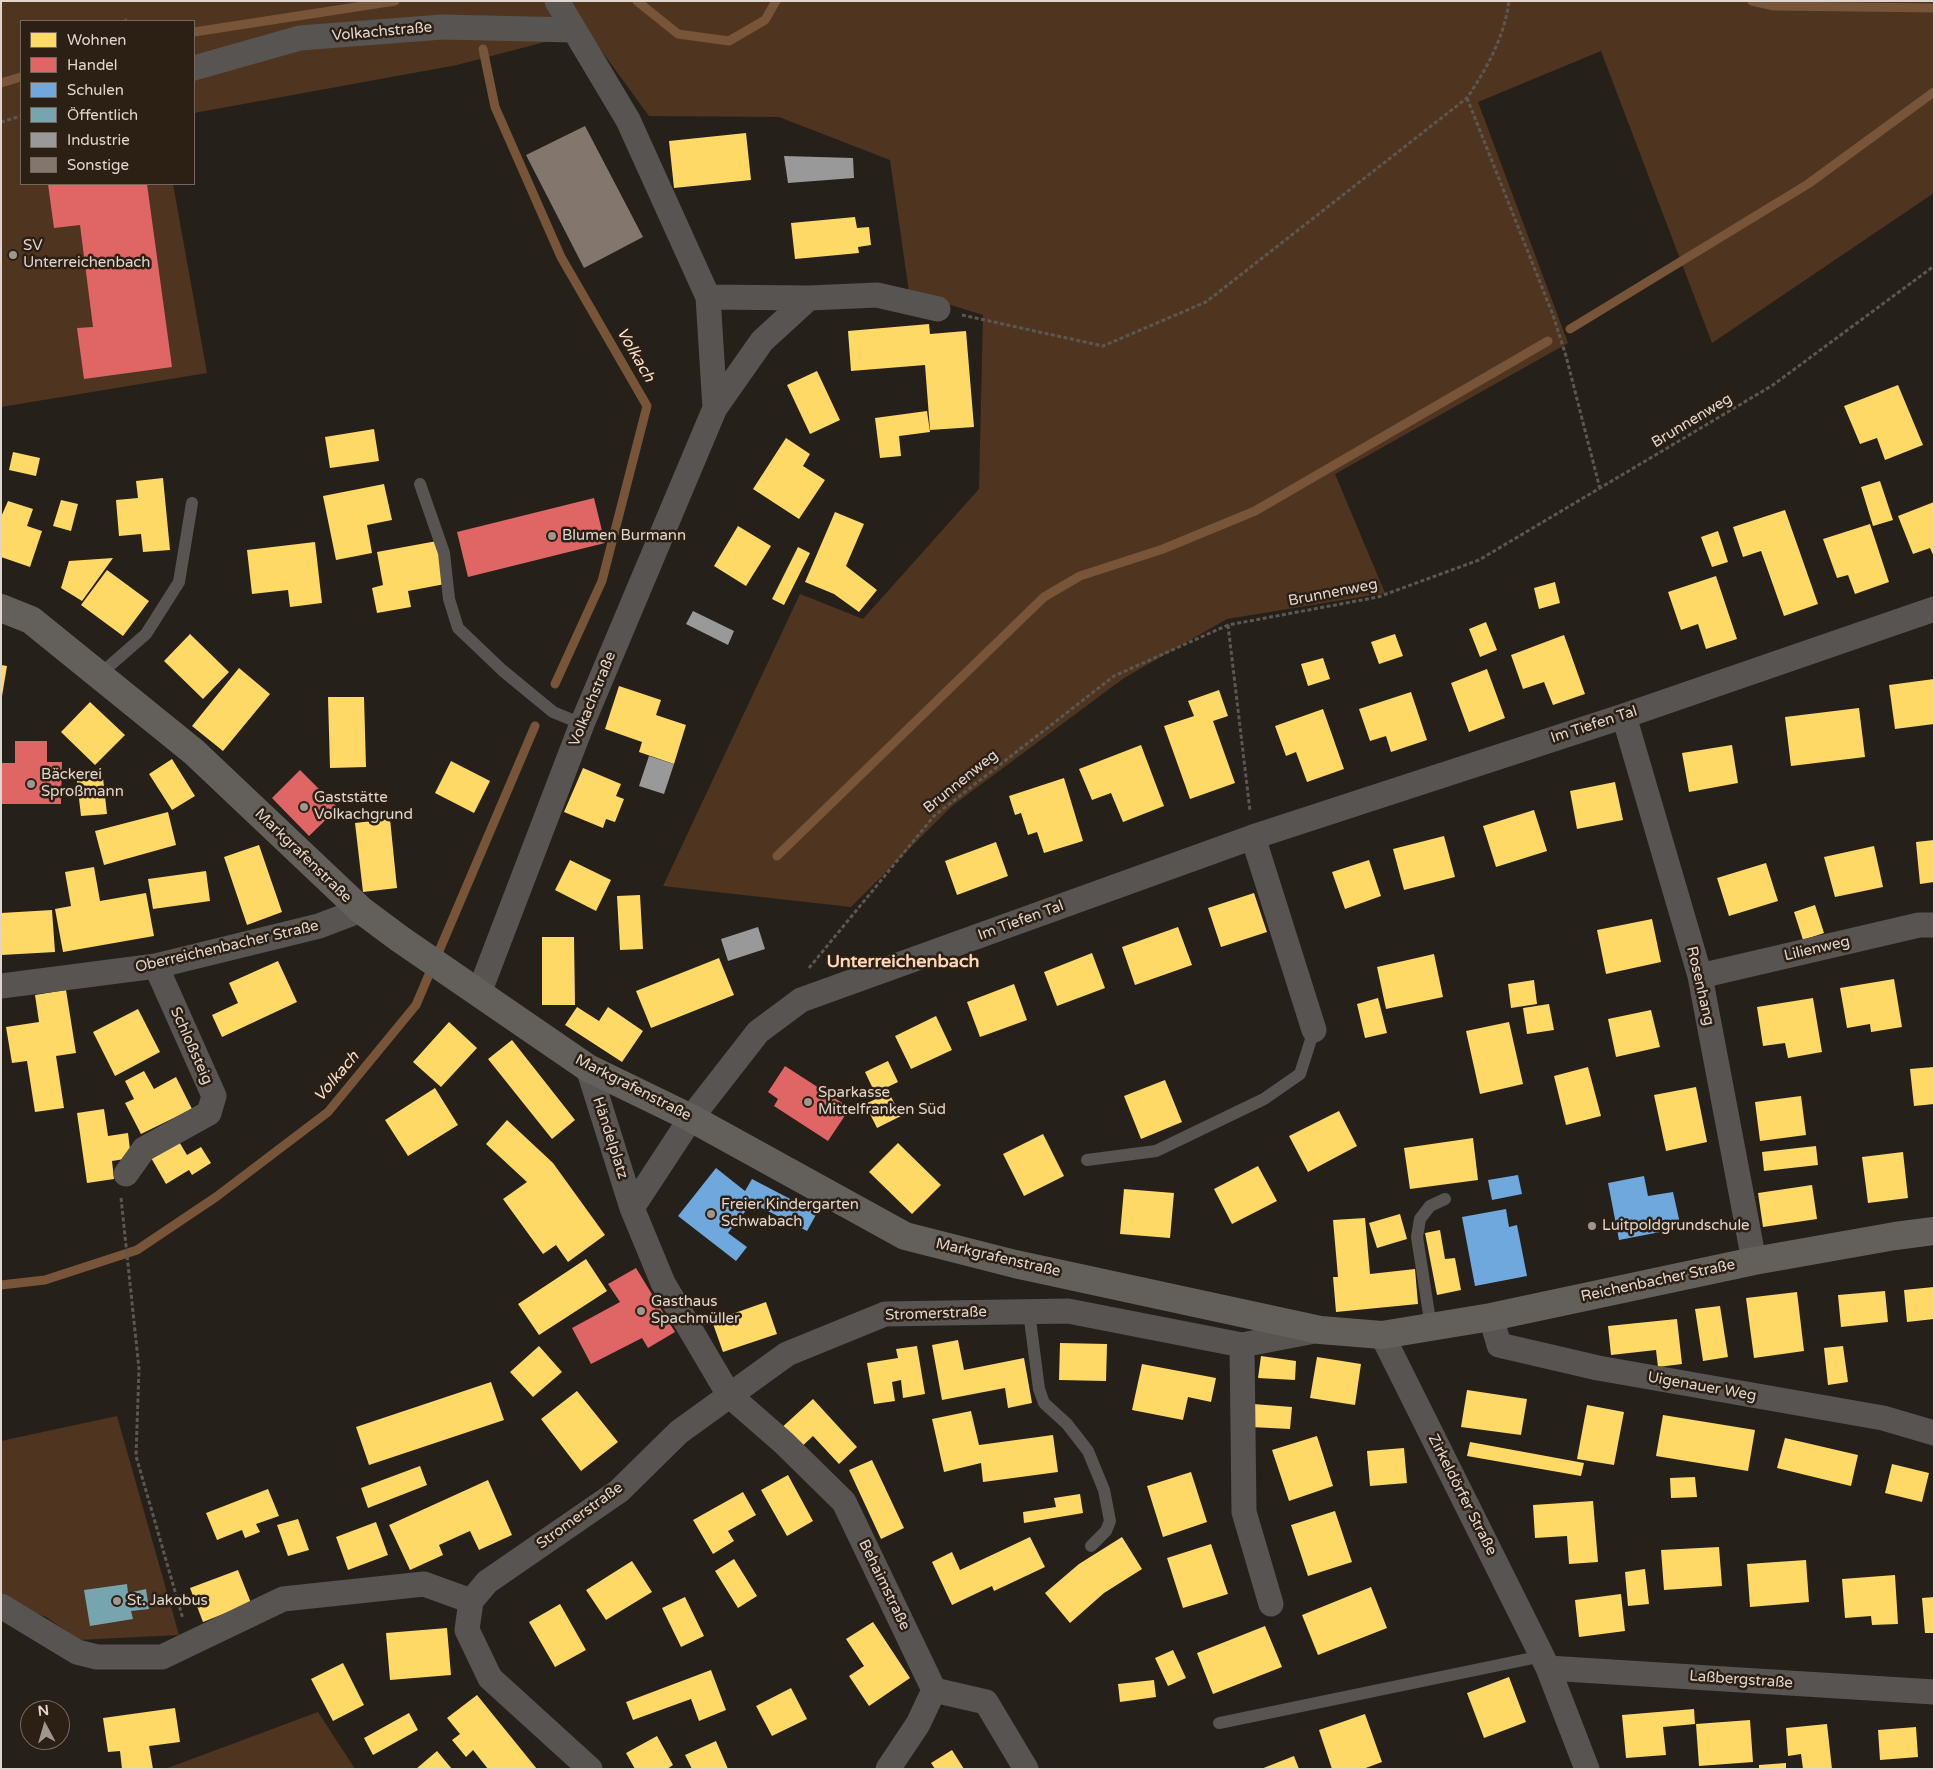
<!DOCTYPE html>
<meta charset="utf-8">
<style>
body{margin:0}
#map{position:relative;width:1935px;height:1770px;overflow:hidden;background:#26201a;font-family:"Varela Round",sans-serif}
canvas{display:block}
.frame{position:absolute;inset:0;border:2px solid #e0d6cf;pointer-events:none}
.legend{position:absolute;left:20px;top:20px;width:175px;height:165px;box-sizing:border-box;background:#2c1f14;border:1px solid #74685f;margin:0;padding:6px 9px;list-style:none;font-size:15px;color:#e0d6cf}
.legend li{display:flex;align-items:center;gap:10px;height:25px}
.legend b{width:25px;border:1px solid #74685f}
.north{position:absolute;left:20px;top:1700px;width:50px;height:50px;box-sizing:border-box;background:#2c1f14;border:1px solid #74685f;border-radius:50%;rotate:354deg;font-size:14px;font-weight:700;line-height:20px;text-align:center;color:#e0d6cf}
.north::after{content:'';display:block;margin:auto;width:18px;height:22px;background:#9f9690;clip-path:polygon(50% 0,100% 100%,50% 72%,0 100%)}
</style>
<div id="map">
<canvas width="1935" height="1770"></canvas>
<div class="frame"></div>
<ul class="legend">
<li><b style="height:14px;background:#ffd966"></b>Wohnen</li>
<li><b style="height:14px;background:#e06666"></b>Handel</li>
<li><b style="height:14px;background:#6fa8dc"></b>Schulen</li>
<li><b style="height:14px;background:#76a5af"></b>Öffentlich</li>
<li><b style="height:14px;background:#999"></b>Industrie</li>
<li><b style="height:14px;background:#82766d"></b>Sonstige</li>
</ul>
<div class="north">N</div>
</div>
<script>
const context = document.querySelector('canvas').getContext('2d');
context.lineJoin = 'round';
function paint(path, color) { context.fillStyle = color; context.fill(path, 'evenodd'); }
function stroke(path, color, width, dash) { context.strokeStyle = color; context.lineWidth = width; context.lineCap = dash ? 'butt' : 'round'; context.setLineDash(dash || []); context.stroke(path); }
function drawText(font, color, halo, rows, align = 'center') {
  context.font = font + ' "Varela Round",sans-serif'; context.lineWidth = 5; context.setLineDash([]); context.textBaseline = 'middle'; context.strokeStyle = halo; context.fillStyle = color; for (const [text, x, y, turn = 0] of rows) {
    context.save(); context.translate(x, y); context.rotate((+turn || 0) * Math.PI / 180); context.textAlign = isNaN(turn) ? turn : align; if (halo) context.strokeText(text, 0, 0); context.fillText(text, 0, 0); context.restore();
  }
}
paint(new Path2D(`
 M1 1H1934V193L1712 343 1601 51 1478 102 1568 343 1335 474 1385 593 1227 619 1124 678 952 806 851 907 663 886 800 594 863 619 979 489 983 315 909 292 890 160 779 117 649 116 587 31 457 65 194 113V21H21V184H173L207 373 1 407Z
 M117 1416 179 1635 79 1640 46 1617 1 1599V1441Z
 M318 1712 355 1769H165Z`), '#4f351f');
paint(new Path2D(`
 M746 133 751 180 674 188 669 141Z
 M855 217 857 228 869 227 871 245 858 247 859 253 795 259 791 223Z
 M929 324 930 334 966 331 974 427 930 430 925 365 851 371 848 331Z
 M817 371 840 420 810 434 787 385Z
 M1898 385 1923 445 1885 460 1877 438 1860 444 1844 406Z
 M927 411 930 432 899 436 901 456 880 458 875 418Z
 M374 429 379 461 330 468 325 437Z
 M786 438 810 454 803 466 825 480 799 519 753 489Z
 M13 452 40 458 36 476 9 470Z
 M163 478 170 550 143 552 141 534 119 536 116 500 138 498 136 481Z
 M1880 481 1893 520 1873 526 1861 487Z
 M384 484 392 520 367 525 372 553 336 560 323 496Z
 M61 500 78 504 71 531 53 526Z
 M8 501 33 509 27 526 42 531 30 567 1 557V517Z
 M1934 502V557L1930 548 1913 554 1898 516Z
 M1785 510 1818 604 1784 616 1761 551 1743 557 1733 527Z
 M835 512 864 524 846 566 877 590 859 612 834 594 805 582Z
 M1870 524 1889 582 1855 594 1848 575 1837 578 1823 539Z
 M738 526 771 546 746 586 714 566Z
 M1718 531 1728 562 1712 567 1701 537Z
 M437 541 445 584 408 591 411 607 377 613 372 588 383 585 377 552Z
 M315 542 322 603 290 607 288 590 252 594 247 550Z
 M798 547 810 553 784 605 772 599Z
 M113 558 82 601 61 588 69 561Z
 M107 570 149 601 123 636 81 605Z
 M1716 576 1737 639 1706 649 1698 624 1681 630 1668 592Z
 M1555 582 1560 603 1539 609 1534 588Z
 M1486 622 1497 650 1480 657 1469 629Z
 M190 634 229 672 203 699 164 661Z
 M1395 634 1403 656 1379 664 1371 642Z
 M1564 635 1585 694 1553 705 1544 682 1523 689 1511 655Z
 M1323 658 1330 679 1308 686 1301 664Z
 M1 665 7 666 2 696H1Z
 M239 668 270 694 223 751 192 726Z
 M1487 669 1505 718 1469 732 1451 683Z
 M1934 679V724L1895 729 1889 685Z
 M619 686 661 700 656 715 686 725 674 764 639 752 642 742 605 729Z
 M1219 690 1228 716 1213 721 1235 783 1190 799 1164 726 1194 716 1188 701Z
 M1411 692 1427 740 1391 752 1386 736 1370 741 1359 709Z
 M328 697H364L366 767 330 768Z
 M90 702 125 735 95 765 61 732Z
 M1859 708 1865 757 1791 766 1785 717Z
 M1323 709 1344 769 1307 782 1296 752 1286 756 1275 726Z
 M1141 745 1164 806 1123 822 1111 793 1092 800 1079 769Z
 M1732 745 1738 783 1689 792 1682 753Z
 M172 759 195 796 172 810 149 774Z
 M451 761 490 781 474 813 435 793Z
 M583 768 621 784 616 796 624 799 615 822 606 819 603 828 564 812Z
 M103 778 107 814 81 816 77 781Z
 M1064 778 1083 841 1044 853 1037 832 1028 835 1021 813 1015 815 1009 796Z
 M1615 782 1623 820 1577 829 1570 791Z
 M1534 810 1547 851 1496 867 1483 826Z
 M168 812 176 845 104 865 95 831Z
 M390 819 397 888 363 892 355 823Z
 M1444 836 1455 877 1404 890 1393 849Z
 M1934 840V882L1920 884 1916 842Z
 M996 842 1008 876 957 895 945 861Z
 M259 845 282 912 247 925 224 857Z
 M1874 846 1883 887 1835 897 1824 857Z
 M570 860 611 880 596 911 555 890Z
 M1369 860 1381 896 1345 909 1332 872Z
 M1766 863 1778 901 1729 916 1717 878Z
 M94 867 100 901 146 893 154 936 63 952 55 909 71 906 65 872Z
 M206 871 210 901 153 909 148 879Z
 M1254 893 1267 932 1221 947 1208 908Z
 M640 895 643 949 620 950 617 896Z
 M1815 905 1824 933 1803 940 1794 912Z
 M52 910 55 952 1 955V913Z
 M1652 919 1661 962 1606 974 1597 930Z
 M1178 927 1192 965 1135 985 1122 947Z
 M542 937H574L575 1005H542Z
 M1092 953 1105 988 1057 1006 1044 972Z
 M1434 954 1443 997 1386 1009 1377 967Z
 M719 958 734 995 651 1028 636 991Z
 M278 961 297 1002 222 1037 212 1015 238 1003 229 983Z
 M1894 979 1902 1027 1871 1032 1870 1024 1847 1028 1840 988Z
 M1534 980 1537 1004 1511 1008 1508 984Z
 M1014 984 1027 1020 980 1037 967 1002Z
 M66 990 76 1053 56 1056 64 1108 35 1112 27 1061 12 1063 6 1027 39 1022 35 995Z
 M1378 998 1387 1033 1365 1038 1357 1004Z
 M1813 998 1822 1052 1788 1058 1785 1043 1763 1046 1757 1007Z
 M1549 1004 1554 1030 1527 1034 1523 1008Z
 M577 1007 599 1021 608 1007 643 1031 622 1062 565 1025Z
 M138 1009 160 1052 115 1076 93 1032Z
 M1651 1010 1660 1047 1616 1057 1608 1019Z
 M936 1016 952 1050 911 1069 895 1036Z
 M449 1022 477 1048 441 1087 413 1062Z
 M1509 1022 1523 1084 1480 1094 1466 1031Z
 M512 1040 575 1120 552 1139 488 1059Z
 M888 1061 898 1082 875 1093 865 1072Z
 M1588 1067 1601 1116 1566 1125 1554 1076Z
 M1934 1067V1104L1914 1106 1910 1069Z
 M144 1071 154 1089 176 1077 192 1109 141 1134 125 1103 134 1099 125 1081Z
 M1165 1080 1182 1122 1141 1139 1124 1096Z
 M1696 1087 1707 1142 1666 1151 1654 1095Z
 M435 1088 458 1125 408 1156 385 1120Z
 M889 1093 901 1116 877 1128 865 1104Z
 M1801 1096 1806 1135 1760 1141 1755 1102Z
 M104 1109 108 1136 128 1133 131 1158 112 1161 114 1179 87 1183 77 1113Z
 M1339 1111 1357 1146 1308 1172 1289 1136Z
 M507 1120 553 1163 605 1235 568 1262 556 1245 543 1254 503 1199 527 1182 486 1144Z
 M1043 1134 1064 1176 1024 1196 1003 1154Z
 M1473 1138 1478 1180 1410 1189 1404 1148Z
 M178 1140 187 1155 201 1147 211 1163 192 1175 189 1170 166 1184 150 1156Z
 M898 1143 941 1185 912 1214 869 1172Z
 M1816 1146 1818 1165 1764 1171 1762 1152Z
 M1903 1152 1908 1198 1868 1203 1862 1157Z
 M1258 1166 1277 1201 1232 1224 1214 1189Z
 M1812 1185 1817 1219 1763 1227 1758 1193Z
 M1124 1189 1174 1193 1170 1238 1120 1234Z
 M1400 1214 1407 1239 1377 1248 1369 1223Z
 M1365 1218 1370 1274 1415 1269 1418 1304 1336 1312 1333 1277H1338L1333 1220Z
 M1440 1230 1445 1259 1455 1258 1461 1290 1437 1295 1425 1233Z
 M586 1259 607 1291 539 1335 518 1304Z
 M1934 1287V1319L1907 1322 1904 1290Z
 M1885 1291 1888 1322 1841 1327 1838 1295Z
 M1797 1292 1804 1351 1754 1358 1746 1298Z
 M766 1302 777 1334 723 1352 712 1321Z
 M1720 1306 1728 1357 1703 1361 1695 1309Z
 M1677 1319 1682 1364 1658 1367 1656 1350 1611 1355 1608 1326Z
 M958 1340 964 1370 1024 1358 1032 1403 1008 1408 1005 1388 942 1400 932 1345Z
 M1060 1343 1107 1344 1106 1381 1059 1380Z
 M539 1346 562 1372 533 1397 510 1372Z
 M917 1346 925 1394 903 1398 901 1380 892 1382 895 1401 874 1404 867 1363 898 1358 896 1349Z
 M1843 1346 1848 1382 1828 1385 1824 1348Z
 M1261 1356 1296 1361 1295 1380 1258 1378Z
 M1317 1357 1361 1364 1355 1405 1310 1398Z
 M1142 1364 1216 1378 1211 1402 1188 1397 1183 1420 1132 1410Z
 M491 1382 504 1420 369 1465 356 1427Z
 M1467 1390 1527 1399 1521 1435 1461 1427Z
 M577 1391 618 1442 581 1471 541 1419Z
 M813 1399 857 1447 839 1464 813 1436 797 1451 779 1430Z
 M1253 1404 1292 1407 1290 1429 1251 1427Z
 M1587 1405 1624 1412 1614 1465 1577 1459Z
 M971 1411 979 1445 1053 1435 1058 1472 983 1482 981 1463 944 1472 932 1419Z
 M1663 1415 1755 1430 1748 1471 1656 1456Z
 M1317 1436 1333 1486 1289 1501 1272 1450Z
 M1785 1438 1858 1455 1851 1486 1777 1468Z
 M1470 1442 1584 1463 1581 1476 1467 1456Z
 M1404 1448 1407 1483 1370 1486 1367 1451Z
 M872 1460 904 1528 881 1539 849 1470Z
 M1892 1464 1929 1473 1922 1502 1885 1493Z
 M420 1466 427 1485 368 1508 361 1488Z
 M1191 1472 1207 1522 1163 1537 1147 1486Z
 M788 1475 813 1521 787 1536 761 1490Z
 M1695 1477 1697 1497 1671 1498 1670 1478Z
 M488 1480 512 1535 479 1550 470 1531 439 1545 443 1555 410 1570 389 1525Z
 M268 1489 279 1516 256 1524 260 1532 245 1538 242 1530 217 1540 206 1513Z
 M743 1492 756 1515 728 1531 734 1541 713 1554 693 1520Z
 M1080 1494 1083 1513 1024 1523 1023 1512 1056 1507 1054 1498Z
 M1593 1501 1598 1562 1569 1564 1567 1536 1535 1538 1533 1505Z
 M1335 1511 1352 1562 1308 1576 1291 1525Z
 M298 1519 309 1550 288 1556 277 1525Z
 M376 1522 388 1555 348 1570 336 1537Z
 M1030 1537 1045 1567 994 1591 992 1586 952 1605 932 1562 952 1552 960 1570Z
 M1122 1537 1142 1569 1104 1593 1070 1623 1045 1593 1079 1564Z
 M1211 1544 1228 1594 1183 1608 1167 1558Z
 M1719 1547 1722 1586 1664 1590 1661 1550Z
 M734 1559 757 1596 738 1608 715 1571Z
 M1806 1560 1809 1602 1750 1607 1747 1564Z
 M632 1561 652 1592 606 1620 586 1590Z
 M1645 1569 1649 1604 1628 1606 1625 1572Z
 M238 1570 251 1603 203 1622 190 1588Z
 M1895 1575 1898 1624 1872 1625 1871 1616 1845 1618 1842 1579Z
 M1371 1587 1387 1628 1318 1655 1302 1615Z
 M1621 1594 1625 1631 1579 1637 1575 1600Z
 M685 1597 704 1636 681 1647 662 1608Z
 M1934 1597V1633H1925L1922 1598Z
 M560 1604 586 1650 555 1667 529 1622Z
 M873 1622 910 1678 869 1706 849 1676 864 1666 846 1639Z
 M1265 1626 1282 1667 1213 1694 1197 1653Z
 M447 1628 451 1675 390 1680 386 1633Z
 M1173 1650 1186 1678 1168 1686 1155 1658Z
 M343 1663 364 1705 333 1721 311 1679Z
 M711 1670 726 1710 699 1721 691 1699 633 1720 626 1702Z
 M1509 1677 1526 1722 1484 1738 1467 1693Z
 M1154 1680 1156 1697 1120 1702 1118 1684Z
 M791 1688 807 1719 772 1736 756 1706Z
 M477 1695 537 1769H488L473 1750 466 1757 452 1740 460 1734 447 1718Z
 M175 1708 180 1742 149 1746 153 1769H122L120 1751 108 1752 103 1718Z
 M1694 1709 1695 1724 1663 1727 1666 1755 1626 1758 1622 1715Z
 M409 1713 418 1730 373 1755 364 1738Z
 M1365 1714 1382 1762 1363 1769H1332L1319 1730Z
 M1750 1720 1753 1762 1699 1766 1696 1724Z
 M1827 1724 1832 1769H1803L1801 1754 1788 1756 1786 1728Z
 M1916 1727 1918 1757 1880 1760 1878 1730Z
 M657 1736 673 1765 667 1769H635L626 1753Z
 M716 1741 728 1769H692L685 1755Z
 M952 1750 964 1769H935L931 1763Z
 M437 1751 452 1769H416Z
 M1294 1756 1299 1769H1261Z
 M1786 1763V1769H1759V1765Z`), '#ffd966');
paint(new Path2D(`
 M48 184H147L172 367 84 379 77 328 93 327 80 225 54 228Z
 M594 498 605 543 468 577 457 532Z
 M15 741H47V762H62L61 804H1V763H15Z
 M300 770 338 808 309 836 272 798Z
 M785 1066 850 1108 828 1141 774 1106 778 1099 768 1092Z
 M636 1268 675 1332 648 1348 642 1338 591 1364 572 1328 620 1302 608 1284Z`), '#e06666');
paint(new Path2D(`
 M716 1168 745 1191 752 1179 817 1213 807 1231 752 1203 728 1233 747 1247 736 1261 678 1216Z
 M1518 1175 1522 1194 1492 1200 1488 1180Z
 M1644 1176 1648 1196 1673 1192 1681 1228 1619 1240 1608 1183Z
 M1506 1209 1509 1227 1517 1225 1527 1276 1475 1286 1462 1217Z`), '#6fa8dc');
paint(new Path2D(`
 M127 1584 128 1593 146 1589 149 1609 131 1611 133 1619 90 1626 84 1590Z`), '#76a5af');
paint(new Path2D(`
 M784 156 853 158 854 178 788 183Z
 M693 611 734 631 728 645 686 624Z
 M649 756 674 764 664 794 639 786Z
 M758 927 765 949 728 961 721 939Z`), '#999');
stroke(new Path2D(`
 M637 1 678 34 729 41 765 20 776 1
 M1752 1 1774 6 1934 8
 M194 32 395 1
 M483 49 495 107 561 257 647 406 602 581 555 684
 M1 83 21 77
 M1570 329 1808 184 1934 92
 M777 856 1044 597 1080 576 1163 549 1255 511 1548 341
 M1 1285 45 1280 137 1250 216 1197 328 1112 416 1005 535 726`), '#785438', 9);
paint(new Path2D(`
 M585 126 643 237 584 268 526 155Z`), '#82766d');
stroke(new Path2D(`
 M125 19 126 21
 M1467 98 1553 315 1566 356 1600 489
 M1 122 21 116
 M962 315 1103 346 1206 302 1467 98C1487 68 1504 38 1509 1
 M1228 625 1250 811
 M809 968 934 816 1114 676 1228 625 1378 597 1479 560 1773 385 1934 266
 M121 1198 139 1369 136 1456 183 1619`), '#5b5753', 3, [4, 2.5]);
stroke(new Path2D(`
 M420 484 444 553 449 599 458 628 502 670 553 712 582 724
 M99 675 146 634 179 582 192 503
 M1087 1160 1156 1151 1264 1099 1300 1074 1314 1030
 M1029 1312 1039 1389 1044 1403 1067 1424 1088 1451 1104 1490 1110 1521 1106 1531 1091 1546
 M1431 1327 1417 1237 1420 1219 1430 1206 1445 1199
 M1219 1723 1542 1656`), '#575451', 12);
stroke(new Path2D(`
 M557 1 628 120 708 297 715 408
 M194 68 300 38 442 27 574 30
 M708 297 809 298 877 295 938 309
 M1624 716 1700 976 1754 1261
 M1253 837 1314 1030
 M1700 976 1919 925H1934
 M1 986 156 966 319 926 361 910
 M479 993 582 724 715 408 762 341 809 298
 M588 1068 632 1208 663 1283 729 1395 784 1443 844 1502 934 1690 986 1702 1026 1769
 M126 1174 144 1149 209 1113 214 1096 156 966
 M632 1208 691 1118 758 1032 801 1000 1253 837 1624 716 1934 609
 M1491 1317 1499 1345 1598 1368 1883 1418 1934 1433
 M1382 1335 1548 1668 1587 1769
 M1242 1345 1244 1512 1271 1604
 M471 1601 487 1582 619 1491 679 1432 787 1354 885 1314 1068 1311 1242 1345 1320 1330
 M471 1601 467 1630 490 1678 590 1769
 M1 1606 77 1652 97 1657H162L283 1599 424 1584 471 1601
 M1548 1668 1934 1692
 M888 1769 918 1724 934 1690`), '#575451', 25);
stroke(new Path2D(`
 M1 608 31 620 194 752 361 910 400 939 588 1068 691 1118 905 1236 1015 1264 1320 1330 1382 1335 1491 1317 1754 1261 1895 1236 1934 1231`), '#63605c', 28);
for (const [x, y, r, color] of [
 [13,255,5,"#9f9690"],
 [552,536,5,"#9f9690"],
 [31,784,5,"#9f9690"],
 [304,807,5,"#9f9690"],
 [808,1102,5,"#9f9690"],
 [711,1214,5,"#9f9690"],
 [1592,1226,5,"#9f9690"],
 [641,1311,5,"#9f9690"],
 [117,1601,5,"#9f9690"]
]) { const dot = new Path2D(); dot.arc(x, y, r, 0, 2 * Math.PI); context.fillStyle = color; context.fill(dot); stroke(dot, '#2c1f14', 2); }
drawText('15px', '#e0d6cf', '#2c1f14', [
 ["Volkachstraße",382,32,-5],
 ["Brunnenweg",1692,421,-31],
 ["Brunnenweg",1333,593,-11],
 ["Volkachstraße",593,699,-68],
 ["Im Tiefen Tal",1594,725,-18],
 ["Brunnenweg",961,782,-39],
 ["Markgrafenstraße",303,856,44],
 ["Im Tiefen Tal",1021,921,-20],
 ["Oberreichenbacher Straße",227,947,-13],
 ["Lilienweg",1817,949,-13],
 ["Rosenhang",1700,986,77],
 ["Schloßsteig",191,1046,66],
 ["Markgrafenstraße",633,1088,27],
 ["Händelplatz",610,1138,72],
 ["Markgrafenstraße",998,1258,13],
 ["Reichenbacher Straße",1658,1281,-12],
 ["Stromerstraße",936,1314,-2],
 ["Uigenauer Weg",1702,1387,10],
 ["Zirkeldörfer Straße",1462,1495,63],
 ["Stromerstraße",580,1516,-36],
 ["Behaimstraße",884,1585,64],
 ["Laßbergstraße",1741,1680,4]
]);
drawText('15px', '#e0d6cf', '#2c1f14', [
 ["SV",23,246],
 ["Unterreichenbach",23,263],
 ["Blumen Burmann",562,536],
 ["Bäckerei",41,775],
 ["Sproßmann",41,792],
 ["Gaststätte",314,798],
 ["Volkachgrund",314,815],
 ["Sparkasse",818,1093],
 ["Mittelfranken Süd",818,1110],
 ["Freier Kindergarten",721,1205],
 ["Schwabach",721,1222],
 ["Luitpoldgrundschule",1602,1226],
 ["Gasthaus",651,1302],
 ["Spachmüller",651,1319],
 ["St. Jakobus",127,1601]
], 'left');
drawText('italic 16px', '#f9dfcb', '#2c1f14', [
 ["Volkach",635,355,60],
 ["Volkach",337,1077,-50]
]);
drawText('bold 18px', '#fed6b8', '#2c1f14', [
 ["Unterreichenbach",903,962]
]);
</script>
